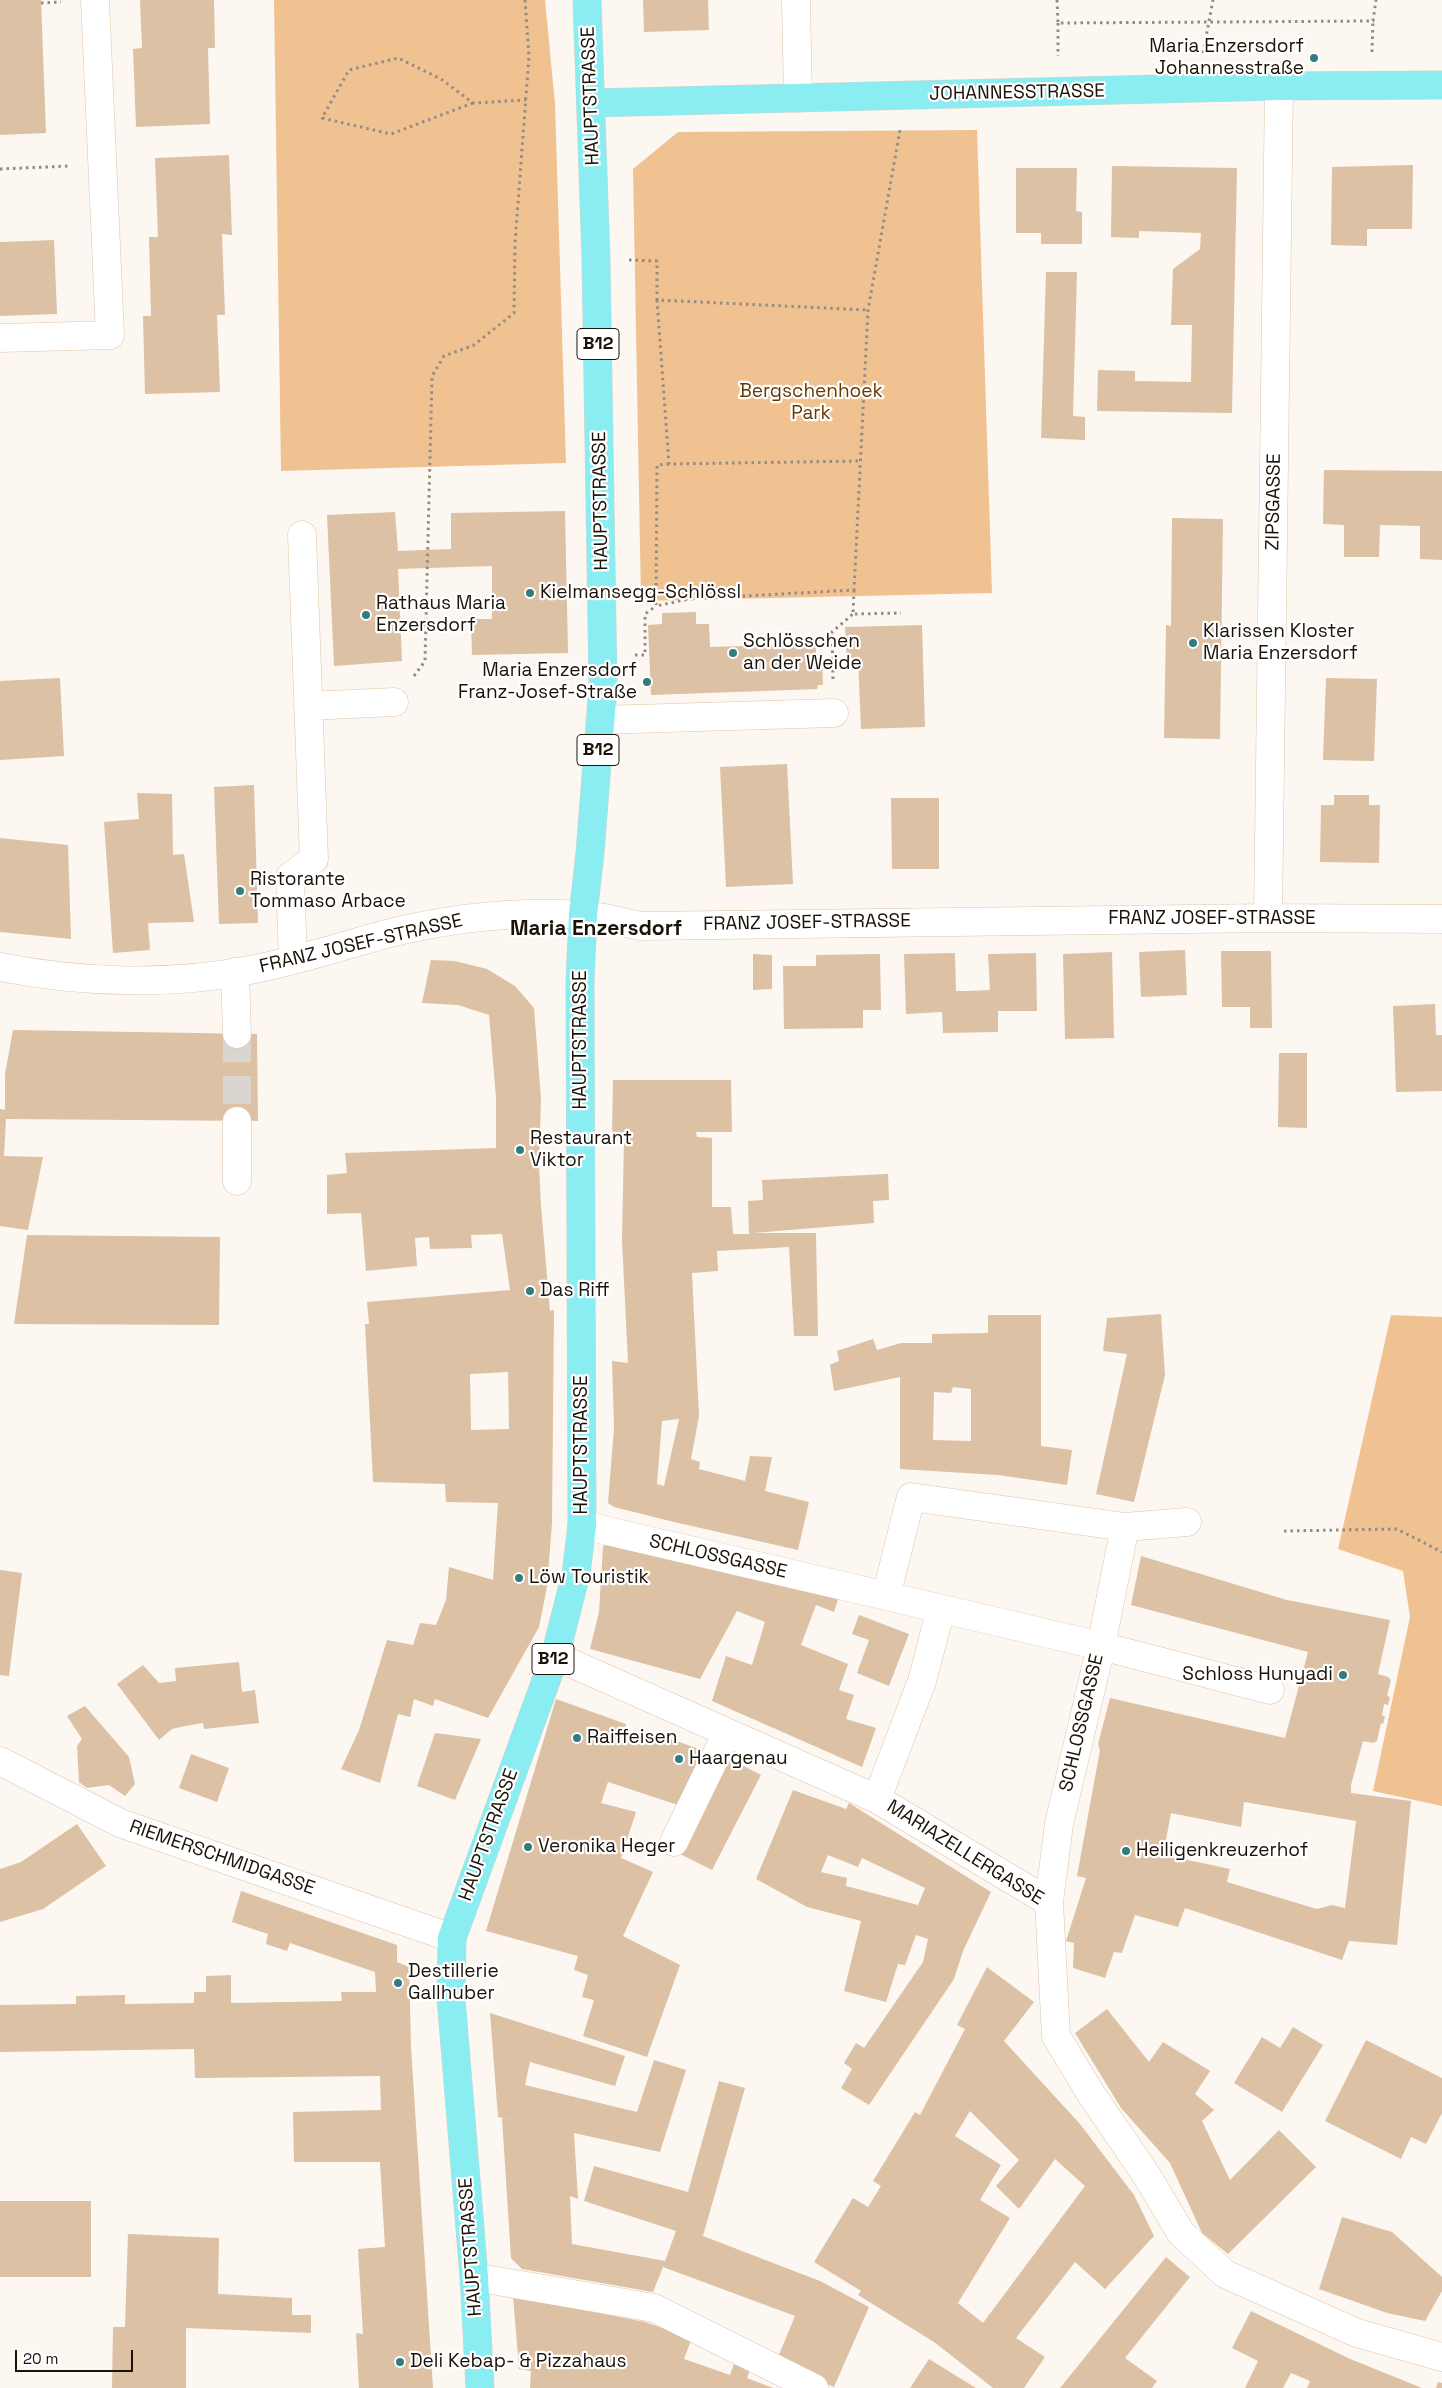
<!DOCTYPE html>
<meta charset="utf-8">
<style>
body{margin:0}
#map{position:relative;width:1442px;height:2388px;overflow:hidden;background:#fcf7f1;font-family:"Space Grotesk",sans-serif}
canvas{display:block}
.scale{position:absolute;left:15px;top:2350px;width:118px;height:22px;box-sizing:border-box;border:2px solid #1b1208;border-top:0;padding-left:6px;font-size:15px;line-height:18px;white-space:nowrap;color:#1b1208;-webkit-text-stroke:4px #fff;paint-order:stroke}
</style>
<div id="map">
<canvas width="1442" height="2388"></canvas>
<div class="scale">20 m</div>
</div>
<script>
const context = document.querySelector('canvas').getContext('2d');
context.lineJoin = 'round';
function paint(path, color) { context.fillStyle = color; context.fill(path, 'evenodd'); }
function stroke(path, color, width, dash) { context.strokeStyle = color; context.lineWidth = width; context.lineCap = dash ? 'butt' : 'round'; context.setLineDash(dash || []); context.stroke(path); }
function drawText(font, color, halo, rows, align = 'center') {
  context.font = font + ' "Space Grotesk",sans-serif'; context.lineWidth = 4.5; context.setLineDash([]); context.textBaseline = 'middle'; context.strokeStyle = halo; context.fillStyle = color; for (const [text, x, y, turn = 0] of rows) {
    context.save(); context.translate(x, y); context.rotate((+turn || 0) * Math.PI / 180); context.textAlign = isNaN(turn) ? turn : align; if (halo) context.strokeText(text, 0, 0); context.fillText(text, 0, 0); context.restore();
  }
}
paint(new Path2D(`
 M274 0H545L555 104 566 463 281 471Z
 M977 130 992 593 641 601 633 169 678 132Z
 M1391 1315 1442 1317V1806L1373 1791 1410 1617 1403 1571 1338 1549Z`), '#f1c291');
paint(new Path2D(`
 M0 0H41L46 133 0 135Z
 M140 0H214L215 48H208L210 124 136 127 133 49 142 48Z
 M643 0H708L709 30 644 32Z
 M229 155 232 235 222 234 225 315H217L220 392 145 394 143 316H151L149 237H158L155 158Z
 M1413 165 1412 229H1367V246L1331 245 1332 167Z
 M1112 166 1237 168 1232 413 1097 411 1098 370 1135 371V381L1191 382 1192 325H1171L1173 269 1200 249 1201 233 1139 231V238L1111 237Z
 M1016 168H1077L1076 211 1082 212V244H1041V233H1016Z
 M54 240 57 314 0 316V242Z
 M1046 272H1077L1073 416 1085 417V440L1041 438Z
 M1324 470 1442 471V560L1420 559V526L1380 525 1379 557H1344V525L1323 524Z
 M565 511 568 653 472 655 471 619H492V566L398 569 402 661 334 666 327 515 395 512 398 551 451 549V513Z
 M1172 518 1223 519 1220 739 1164 738 1166 625 1171 626Z
 M696 612V624H709L710 647 816 644V659H822L823 685H818L817 689 651 695 648 625 662 624V613Z
 M922 625 925 727 861 729 858 658 847 659 845 627Z
 M60 678 64 756 0 760V681Z
 M1326 678 1377 679 1374 761 1323 760Z
 M787 764 793 884 726 887 720 767Z
 M254 785 258 923 219 924 214 787Z
 M137 793 172 794 173 855 184 854 194 922 148 923 150 950 113 953 104 822 139 819Z
 M1334 795H1369V805H1380L1379 863 1320 862 1321 805H1334Z
 M891 798H939V869H892Z
 M0 838 68 845 71 939 0 932Z
 M1185 950 1187 995 1141 997 1139 952Z
 M1221 951H1271L1272 1028H1250V1007H1222Z
 M1112 952 1114 1038 1065 1039 1063 954Z
 M955 953 956 991H969L990 990 988 954 1036 953 1037 1011H998V1032L943 1033 942 1012 906 1014 904 954Z
 M753 954 772 955V989L753 990Z
 M880 954 881 1010H863V1028L784 1029 783 966H816V955Z
 M431 960 455 961 487 969 515 986 534 1008 541 1099 539 1164 541 1206 550 1311 554 1310 552 1523 547 1587 539 1627 488 1718 435 1699 433 1706 414 1699 410 1717 398 1714 380 1783 341 1769 359 1730 387 1640 413 1645 420 1623 436 1625 446 1600 449 1567 493 1580 498 1503 446 1502 445 1484 373 1482 365 1324H369L367 1302 510 1290 502 1234 471 1235 472 1248 430 1249 429 1237 415 1238 417 1266 366 1271 361 1213 327 1214V1175L347 1173 345 1153 496 1148V1097L489 1015 458 1005 422 1003ZM508 1372 509 1429 471 1430 470 1374Z
 M1435 1004 1436 1035H1442V1091L1396 1092 1393 1006Z
 M13 1030 257 1034 258 1121 6 1119 4 1156 43 1157 28 1230 0 1226V1109L5 1110V1074Z
 M1279 1053H1307V1128L1278 1127Z
 M613 1080H731L732 1132H696L697 1137 712 1138V1207H731L733 1234H749L748 1201 763 1200 762 1180 888 1174 889 1200 873 1201 874 1223 753 1233H816L818 1336H794L789 1247 717 1251 718 1271 692 1273 699 1416 691 1459 700 1462 699 1469 745 1481 750 1456 772 1457 765 1491 809 1502 798 1550 674 1522 614 1507 608 1503 614 1428 612 1361 628 1363 622 1240 624 1137H612ZM679 1419 664 1486 657 1484 662 1421Z
 M27 1235 220 1237 219 1325 14 1324Z
 M1161 1314 1165 1375 1134 1502 1096 1494 1127 1354 1103 1351 1107 1318Z
 M988 1315H1041V1446L1072 1450 1067 1485 998 1475 900 1469V1377L834 1391 830 1365 839 1361 837 1351 873 1339 877 1350 901 1343H932V1334L988 1333ZM953 1387 971 1389V1441L933 1440 934 1392 951 1393Z
 M611 1542 674 1560 838 1599 834 1612 816 1605 801 1645 848 1664 839 1690 854 1695 846 1719 876 1728 862 1767 712 1701 726 1656 752 1665 765 1622 737 1611 700 1679 590 1649 599 1612 603 1546Z
 M1141 1556 1287 1600 1390 1620 1378 1674 1388 1677 1391 1680 1387 1696 1390 1697 1388 1705 1384 1704 1382 1716H1385L1383 1724 1381 1723 1377 1741 1373 1743 1363 1741 1351 1785V1793L1411 1801 1397 1945 1349 1941 1342 1960 1185 1908 1178 1927 1135 1915 1122 1953 1114 1952 1105 1978 1073 1968 1074 1943 1066 1941 1086 1878 1077 1876 1100 1750 1098 1744 1110 1698 1285 1738 1308 1652 1131 1605ZM1244 1802 1356 1821 1345 1908 1332 1905 1317 1909 1227 1882 1230 1869 1169 1856 1171 1847 1165 1845 1171 1813 1241 1827Z
 M0 1570 22 1573 9 1676 0 1675Z
 M859 1615 909 1634 889 1686 857 1673 869 1640 852 1634Z
 M239 1662 242 1692 255 1690 259 1723 204 1729 203 1723 185 1726 172 1729 159 1740 117 1684 143 1665 159 1683 176 1681 175 1668Z
 M556 1699 626 1724 624 1732 663 1744 665 1737 705 1751 684 1807 608 1782 601 1803 636 1812 621 1858 653 1872 623 1936 680 1965 647 2057 583 2036 594 2000 582 1997 588 1975 574 1970 578 1956 486 1931Z
 M85 1706 129 1757 135 1784 125 1796 109 1785 87 1788 79 1782 77 1746 82 1739 67 1716Z
 M435 1733 481 1739 455 1800 417 1786Z
 M191 1754 229 1768 217 1802 179 1788Z
 M728 1758 761 1775 712 1870 678 1853Z
 M793 1790 846 1809 849 1803 991 1892 963 1951 954 1979 869 2105 841 2088 852 2069 844 2063 856 2043 864 2048 923 1962 928 1939 916 1935 905 1965 898 1964 886 2002 844 1991 861 1921 807 1907 756 1879ZM828 1855 858 1867 862 1858 925 1888 918 1905 846 1886 847 1878 821 1872Z
 M77 1824 106 1866 43 1909 0 1922V1869L21 1862Z
 M241 1891 397 1945V1962L409 1967 411 2047 433 2388H359L356 2333 363 2334 358 2249 385 2247 380 2162H294L293 2112 381 2110 380 2076 195 2078 194 2049 0 2052V2005L76 2004V1996L125 1995V2004L194 2003V1992H206V1976L231 1975V2003L342 2001 341 1992H376L375 1972 290 1943 287 1951 266 1944 268 1934 232 1922Z
 M987 1967 1034 2002 1004 2041 1080 2124 1134 2195 1154 2236 1105 2289 1075 2262 1016 2338 1045 2357 1024 2388H993L934 2342 858 2295 861 2291 814 2262 853 2198 868 2207 881 2186 873 2181 915 2112 920 2115 965 2029 957 2025ZM970 2111 1019 2160 996 2186 1019 2209 1055 2159 1085 2186 983 2323 958 2303 1010 2218 980 2200 1001 2165 955 2136Z
 M1107 2009 1149 2062 1163 2042 1210 2071 1195 2094 1214 2110 1202 2121 1230 2180 1279 2130 1316 2167 1228 2254 1202 2233 1170 2163 1121 2108 1075 2033Z
 M490 2013 625 2056 615 2086 530 2062 525 2085 637 2112 654 2060 686 2070 660 2152 574 2133 578 2199 570 2196 572 2244 665 2261 676 2231 584 2201 594 2166 688 2192 719 2081 745 2088 703 2236 820 2281 869 2307 834 2387 776 2362 795 2316 663 2267 653 2292 522 2269 511 2258 502 2118 514 2120 498 2117Z
 M1293 2027 1323 2045 1282 2112 1234 2083 1262 2037 1280 2048Z
 M1366 2040 1442 2078V2113L1426 2144 1411 2137 1401 2159 1325 2121Z
 M0 2201H91V2277H0Z
 M1342 2217 1392 2232 1442 2277V2291L1425 2321 1387 2313 1319 2289Z
 M128 2234 219 2238 218 2294 292 2298V2315H311V2333L186 2328V2388H112L113 2327H125Z
 M1166 2257 1190 2277 1125 2358 1157 2381 1152 2388H1060Z
 M513 2296 645 2322 692 2338 684 2359 730 2375 734 2364 750 2370 747 2378 773 2388H530L531 2371 519 2369Z
 M1251 2311 1348 2358 1422 2388H1307L1310 2381 1291 2373 1283 2388H1245L1258 2361 1232 2348Z
 M929 2359 976 2388H910Z
 M1438 2382 1442 2383V2388H1436Z`), '#dcc1a5');
stroke(new Path2D(`
 M237 1034V1121`), '#dad5ce', 28, [28, 14]);
const minor = new Path2D(`
 M796 0 798 98
 M0 338 110 335 95 0
 M308 706 394 702
 M600 720 834 713
 M1268 918 1279 86
 M293 960 290 877 314 859 302 535
 M0 967C82 983 173 986 255 969 301 960 345 945 390 933 452 918 518 911 581 915 601 916 621 922 641 926L1268 918 1442 919
 M235 972 237 1034
 M237 1121V1181
 M582 1525 1101 1646 1059 1824 1049 1902
 M1125 1527 1187 1522
 M886 1596 911 1497 1125 1527 1101 1646 1270 1690
 M555 1656 877 1799 1049 1902 1056 2036 1091 2094 1147 2176 1181 2233 1225 2274 1357 2333 1442 2357
 M0 1761 120 1823 452 1938
 M877 1799 922 1681 941 1609
 M674 1842 727 1733
 M474 2277 654 2308 814 2388`);
const major = new Path2D(`
 M592 103 1279 86 1442 85
 M480 2388 474 2277 451 1998 452 1938 555 1656 576 1574 582 1525 580 981 583 915 590 853 603 686 596 259 587 0`);
stroke(minor, '#dfc4a8', 29);
stroke(major, '#d6d4d3', 29);
stroke(new Path2D(`
 M1057 0 1058 23 1373 21 1376 0
 M41 3 61 2
 M1058 23V56
 M1372 52 1373 21
 M1203 53 1213 0
 M473 103 391 134 322 118 349 70 398 58 441 79 473 103 526 100
 M0 169 69 166
 M629 260 657 261V300L868 310
 M657 300 669 464 860 461
 M669 464 657 465 656 606 689 599 854 590 868 310 900 130
 M854 590 853 614 901 613
 M635 655H645V614L656 606
 M414 676 425 661 432 376 444 356 474 345 514 313 515 243 529 56 525 0
 M833 679 832 632 853 614
 M1284 1531 1397 1529 1442 1552`), '#938c84', 3, [2.5, 4]);
stroke(minor, '#fff', 28);
stroke(major, '#8aedf1', 28);
for (const [x, y, r, color] of [
 [1314,58,5,"#337c7e"],
 [530,593,5,"#337c7e"],
 [366,615,5,"#337c7e"],
 [1193,643,5,"#337c7e"],
 [733,653,5,"#337c7e"],
 [647,682,5,"#337c7e"],
 [240,891,5,"#337c7e"],
 [520,1150,5,"#337c7e"],
 [530,1291,5,"#337c7e"],
 [519,1578,5,"#337c7e"],
 [1343,1675,5,"#337c7e"],
 [577,1738,5,"#337c7e"],
 [679,1759,5,"#337c7e"],
 [528,1847,5,"#337c7e"],
 [1126,1851,5,"#337c7e"],
 [398,1983,5,"#337c7e"],
 [400,2362,5,"#337c7e"]
]) { const dot = new Path2D(); dot.arc(x, y, r, 0, 2 * Math.PI); context.fillStyle = color; context.fill(dot); stroke(dot, '#fff', 2); }
for (const [x, y, w] of [
 [598,344,42],
 [598,750,42],
 [553,1659,42]
]) { const box = new Path2D(); box.roundRect(x - w / 2, y - 15.5, w, 31, 4); context.fillStyle = '#fff'; context.fill(box); stroke(box, '#1b1208', 1); }
drawText('bold 18px', '#1b1208', null, [
 ["B12",598,344],
 ["B12",598,750],
 ["B12",553,1659]
]);
drawText('19px', '#1b1208', '#fff', [
 ["Maria Enzersdorf",1304,47,"right"],
 ["Johannesstraße",1304,69,"right"],
 ["Kielmansegg-Schlössl",540,593],
 ["Rathaus Maria",376,604],
 ["Enzersdorf",376,626],
 ["Klarissen Kloster",1203,632],
 ["Maria Enzersdorf",1203,654],
 ["Schlösschen",743,642],
 ["an der Weide",743,664],
 ["Maria Enzersdorf",637,671,"right"],
 ["Franz-Josef-Straße",637,693,"right"],
 ["Ristorante",250,880],
 ["Tommaso Arbace",250,902],
 ["Restaurant",530,1139],
 ["Viktor",530,1161],
 ["Das Riff",540,1291],
 ["Löw Touristik",529,1578],
 ["Schloss Hunyadi",1333,1675,"right"],
 ["Raiffeisen",587,1738],
 ["Haargenau",689,1759],
 ["Veronika Heger",538,1847],
 ["Heiligenkreuzerhof",1136,1851],
 ["Destillerie",408,1972],
 ["Gallhuber",408,1994],
 ["Deli Kebap- & Pizzahaus",410,2362]
], 'left');
drawText('19px', '#1b1208', '#fff', [
 ["JOHANNESSTRASSE",1017,93,-1],
 ["HAUPTSTRASSE",591,96,-92],
 ["HAUPTSTRASSE",601,501,-91],
 ["ZIPSGASSE",1274,502,-89],
 ["FRANZ JOSEF-STRASSE",1212,919],
 ["FRANZ JOSEF-STRASSE",807,923,-1],
 ["FRANZ JOSEF-STRASSE",361,944,-13],
 ["HAUPTSTRASSE",581,1040,-90],
 ["HAUPTSTRASSE",582,1445,-90],
 ["SCHLOSSGASSE",718,1557,13],
 ["SCHLOSSGASSE",1082,1723,-77],
 ["HAUPTSTRASSE",489,1835,-70],
 ["MARIAZELLERGASSE",965,1853,32],
 ["RIEMERSCHMIDGASSE",222,1858,19],
 ["HAUPTSTRASSE",471,2247,-94]
]);
drawText('19px', '#643a00', '#fff', [
 ["Bergschenhoek",811,392],
 ["Park",811,414]
]);
drawText('bold 21px', '#1b1208', '#fff', [
 ["Maria Enzersdorf",596,929]
]);
</script>
